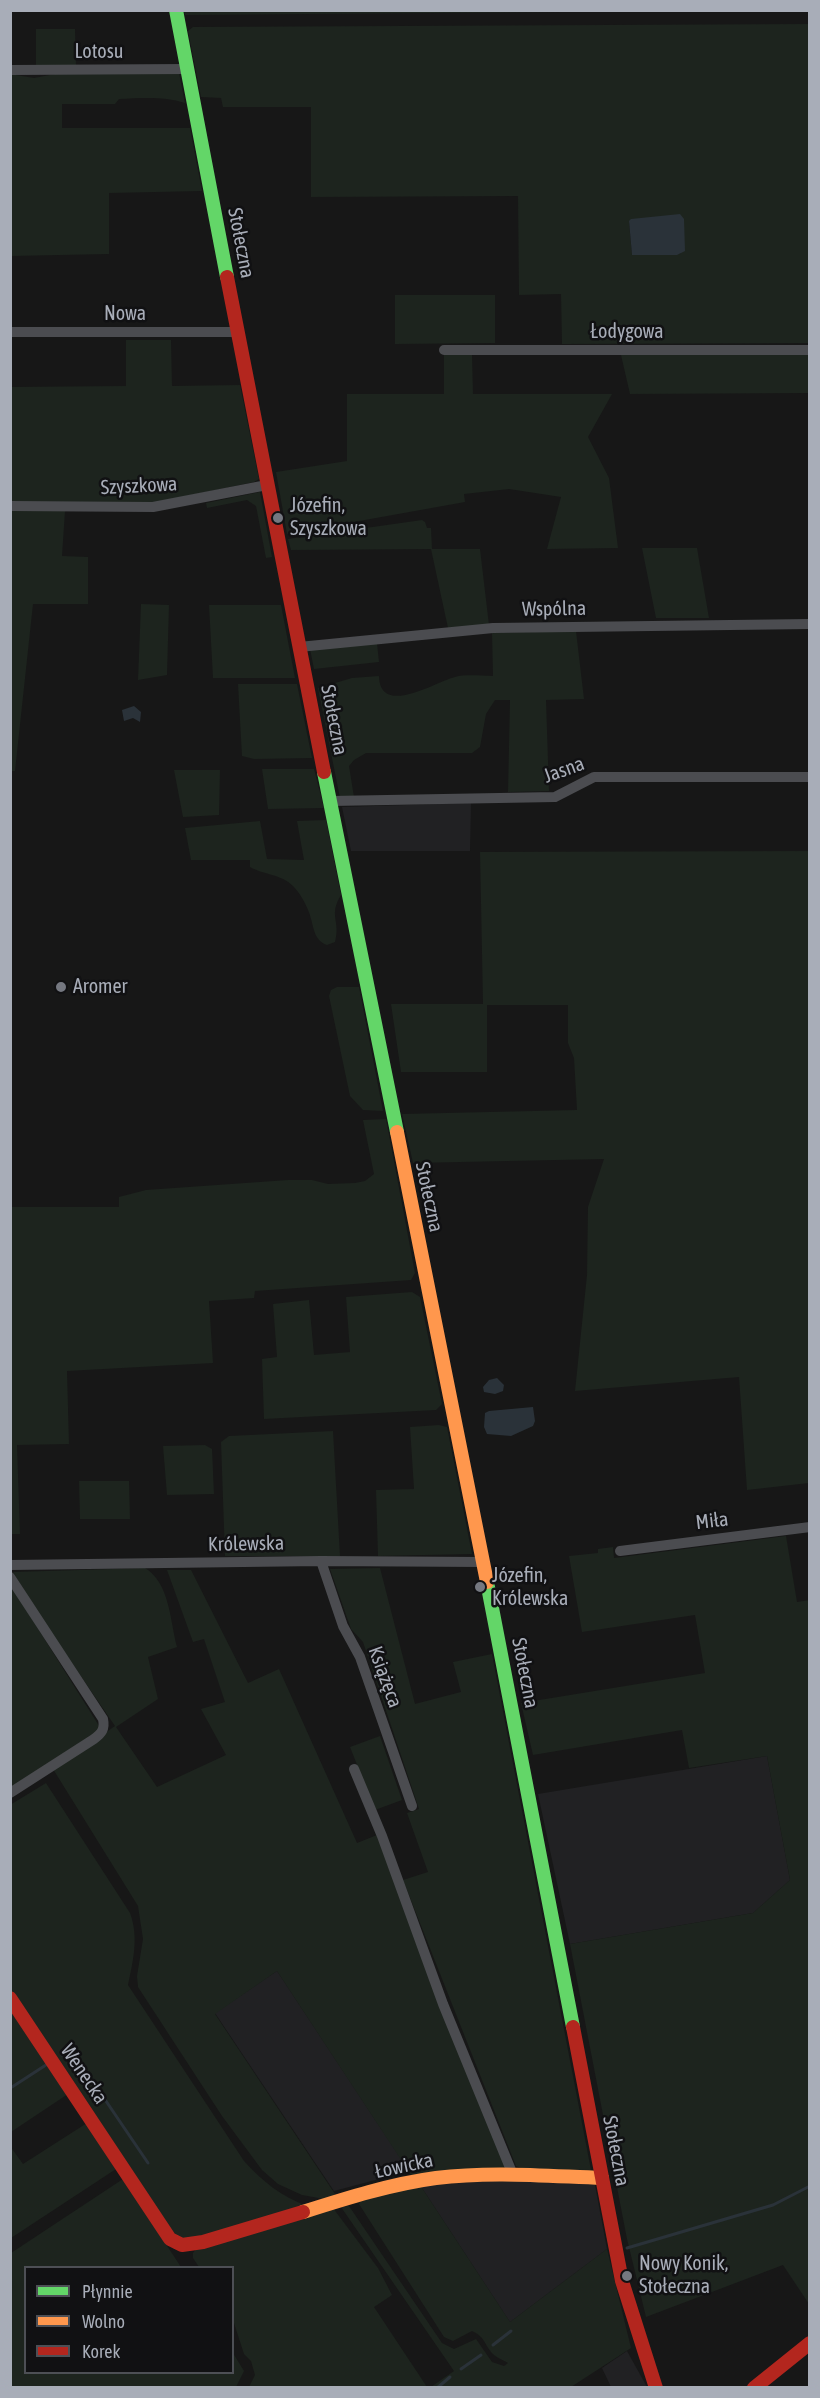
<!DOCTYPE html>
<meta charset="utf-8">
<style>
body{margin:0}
#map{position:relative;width:820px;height:2398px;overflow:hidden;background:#171717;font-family:"Asap Condensed",sans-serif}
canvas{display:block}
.frame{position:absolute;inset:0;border:12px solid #a8adb8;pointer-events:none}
.legend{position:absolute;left:24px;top:2266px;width:210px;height:108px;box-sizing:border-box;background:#111113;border:2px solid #4d4f55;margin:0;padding:8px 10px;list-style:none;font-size:18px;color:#a8adb8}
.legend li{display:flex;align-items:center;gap:12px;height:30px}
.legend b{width:30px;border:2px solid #4d4f55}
</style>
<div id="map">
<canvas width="820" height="2398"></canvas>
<div class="frame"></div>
<ul class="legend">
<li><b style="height:8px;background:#63d668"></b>Płynnie</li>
<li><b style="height:8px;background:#ff974d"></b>Wolno</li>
<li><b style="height:8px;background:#b3261e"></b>Korek</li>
</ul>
</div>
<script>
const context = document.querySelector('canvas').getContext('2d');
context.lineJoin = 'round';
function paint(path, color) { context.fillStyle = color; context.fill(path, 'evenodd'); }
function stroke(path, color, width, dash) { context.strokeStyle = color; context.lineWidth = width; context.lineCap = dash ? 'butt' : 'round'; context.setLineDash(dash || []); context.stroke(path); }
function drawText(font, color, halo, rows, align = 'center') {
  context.font = font + ' "Asap Condensed",sans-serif'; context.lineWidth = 5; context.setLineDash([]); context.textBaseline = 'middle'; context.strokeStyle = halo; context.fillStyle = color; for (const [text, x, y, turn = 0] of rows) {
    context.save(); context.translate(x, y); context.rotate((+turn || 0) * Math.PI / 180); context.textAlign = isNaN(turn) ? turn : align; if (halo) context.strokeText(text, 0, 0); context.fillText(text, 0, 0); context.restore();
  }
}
paint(new Path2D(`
 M471 803 470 851H351L342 807Z
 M767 1756 790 1880 753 1913 570 1944 538 1794Z
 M277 1971 409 2171 334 2191 215 2013Z
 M510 2180H594L607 2249 510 2322 420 2185Z
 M627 2351 647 2387H611L602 2368Z`), '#212123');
paint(new Path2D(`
 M809 10 185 15 184 11V10Z
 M809 24V343L562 344 561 294 519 295 518 196 311 197V107H223L221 98 201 97 188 31 193 27ZM629 222 681 254 632 255Z
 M36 29H75L76 65H36Z
 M179 73 185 103C164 96 141 98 119 99L115 104H62V128H190L202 191 109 193V254L11 256 10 74 34 78 55 74Z
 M395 295H495V343L395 344Z
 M126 340H171L172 386 240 385 259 479 254 482 158 502H11L10 387 126 386Z
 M444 355H472L473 394H612L588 437 609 478 618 548 547 549 561 497 509 489 464 494 465 502 287 534 276 472 347 461V394H444Z
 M621 355H809V393L630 394Z
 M260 492 272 557 266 558 256 506 247 500 207 508 206 503Z
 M11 510 65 511 62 556 88 557V604H33L15 771H11Z
 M422 520 425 522 427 528H431L432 549H480L489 625 448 628 431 549 291 550 288 539Z
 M642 548H697L709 618H656Z
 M141 604 169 605 167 675 138 680Z
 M209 605H281L295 678H213Z
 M576 631 584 699 546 700 549 791 508 792 510 700H495L486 714 480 747 472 753H366L354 760 349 766 354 797 340 798 318 688 352 678 379 676C380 718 437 681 455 677 466 674 481 676 493 676L492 633Z
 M377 643 379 662 314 669 310 649Z
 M238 684H297L312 758 254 759 242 756Z
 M262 769H314L324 808 268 809Z
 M174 770H220L219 815 183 817Z
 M326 820 341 895C328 916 341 921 335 942L327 945C312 940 314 923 308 910 305 902 299 892 293 886 281 874 264 875 250 867V860H191L185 828 260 821 267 859 304 860 297 821Z
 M809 851V1483L747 1490 739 1377 575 1391 587 1275 588 1207 604 1159 413 1163 402 1114 577 1110 574 1058 568 1043V1005H487V1072H401L391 1004H483L480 852Z
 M337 987H359L383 1111 363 1110 350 1096 329 996 331 990Z
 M386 1119 415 1273 411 1280 255 1291 254 1298 209 1301 213 1363 67 1371 69 1444 17 1445 20 1534H11V1207H119V1197L146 1190 288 1180H312L328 1184 355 1183 365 1181 374 1174 363 1120Z
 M412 1292 420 1297 442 1404 436 1410 264 1419 262 1359 277 1357 273 1304 309 1300 314 1355 350 1352 346 1297Z
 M439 1425 447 1427 472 1554 378 1556 376 1490 414 1489 410 1427Z
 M333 1431 340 1556H225L221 1442 229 1436Z
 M205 1445 212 1449 214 1494 167 1495 163 1446Z
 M79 1481H129L130 1519H80Z
 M786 1536 797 1602 810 1600 809 2304 783 2265 646 2317 627 2239 570 1944 753 1913 790 1880 767 1756 689 1768 682 1730 533 1755 521 1703 705 1673 695 1615 582 1632 569 1556 598 1553V1549L613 1547 614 1558Z
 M145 1568C170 1583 170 1621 177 1647L148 1657 158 1699 116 1727 157 1787 226 1755 201 1709 225 1702 204 1639 193 1642 167 1570H191L248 1683 279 1669 357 1843 377 1835 506 2166 502 2170 413 2178 277 1971 215 2014 335 2194 330 2200 302 2195 278 2184 262 2170 222 2116 138 1987 137 1976 143 1939 138 1906 53 1769 115 1726 41 1618 13 1572Z
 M380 1568 415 1704 461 1692 453 1662 492 1654 591 2170 524 2169 516 2166 403 1880 428 1872 407 1813 419 1809 363 1642 351 1629 330 1569Z
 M10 1584 101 1729 10 1788Z
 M380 1736 402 1800 375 1810 350 1747Z
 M46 1783 130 1913C139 1937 133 1961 128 1985L244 2161C263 2182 281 2196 307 2206L187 2240H178L11 1993 10 1805Z
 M10 2007 68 2094 11 2132H10Z
 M87 2123 116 2169 11 2238 10 2146 23 2164Z
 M123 2179 181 2267 26 2268V2372H232L233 2353 244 2371 236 2387 11 2388V2253Z
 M420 2185 510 2322 607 2249 631 2348 571 2387H431L454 2371 341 2207 349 2206 442 2343 454 2349 476 2339 492 2362 504 2366 508 2363C503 2360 495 2357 491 2352 484 2343 484 2336 472 2331L453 2341 444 2337 359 2204 360 2200Z
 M333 2208 378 2268 392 2295 374 2307 427 2387H249L255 2375 251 2361 244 2354 233 2320 232 2268 199 2267 193 2258V2253L197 2248Z`), '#1d241e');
paint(new Path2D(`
 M680 214 684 219 685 251 677 255H632L629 221 631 219Z
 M134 706 141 712 140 722 133 718 124 721 122 710Z
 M497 1378 504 1385 503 1391 495 1394 484 1392 483 1387 489 1380Z
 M533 1407 535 1421 533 1426 511 1436 487 1434 484 1427 485 1413 489 1411Z`), '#2a3239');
stroke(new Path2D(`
 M62 2055 70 2048 148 2163
 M10 2085 12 2087 49 2063
 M627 2248 773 2205 810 2186
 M493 2345 511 2331
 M461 2369 481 2355
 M437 2388 450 2377`), '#2a3239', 3);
stroke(new Path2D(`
 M10 70 187 69
 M10 332H239
 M444 350H810
 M10 506 153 507 267 485
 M299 647 493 628 810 624
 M331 801 555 797 594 777H810
 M620 1551 810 1527
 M321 1561 343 1626 360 1657 412 1806
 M10 1565 321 1561 482 1562
 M10 1577 103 1719C105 1729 102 1733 94 1739L10 1793
 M354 1769 382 1836 443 2004 513 2175`), '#4b4c50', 10);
stroke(new Path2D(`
 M176 10 227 277
 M324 772 397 1132
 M487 1582 573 2027`), '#63d668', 14);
stroke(new Path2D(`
 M397 1132 487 1582
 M303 2212C347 2198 391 2184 436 2178 491 2171 547 2176 602 2178`), '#ff974d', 14);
stroke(new Path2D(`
 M227 277 324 772
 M10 1998 170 2239 182 2245 203 2242 303 2212
 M573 2027 622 2281 656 2388
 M754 2388 810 2343`), '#b3261e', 14);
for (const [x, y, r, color] of [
 [278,518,6,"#757880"],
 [61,987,6,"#757880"],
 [480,1587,6,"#757880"],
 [627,2276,6,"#757880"]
]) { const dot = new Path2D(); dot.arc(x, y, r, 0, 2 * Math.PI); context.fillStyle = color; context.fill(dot); stroke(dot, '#111113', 2); }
drawText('20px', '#a8adb8', '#111113', [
 ["Lotosu",99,52],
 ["Stołeczna",241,243,79],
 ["Nowa",125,314],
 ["Łodygowa",627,332],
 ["Szyszkowa",139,486,-3],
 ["Wspólna",554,609,-1],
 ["Stołeczna",334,720,79],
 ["Jasna",564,770,-20],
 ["Stołeczna",429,1197,78],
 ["Miła",712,1521,-7],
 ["Królewska",246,1544,-1],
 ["Stołeczna",525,1673,79],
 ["Książęca",385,1677,70],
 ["Wenecka",84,2074,56],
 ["Stołeczna",616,2151,79],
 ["Łowicka",404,2166,-12]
]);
drawText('20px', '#a8adb8', '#111113', [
 ["Józefin,",290,506],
 ["Szyszkowa",290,529],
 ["Aromer",73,987],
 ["Józefin,",492,1576],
 ["Królewska",492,1599],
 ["Nowy Konik,",639,2264],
 ["Stołeczna",639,2287]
], 'left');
</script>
